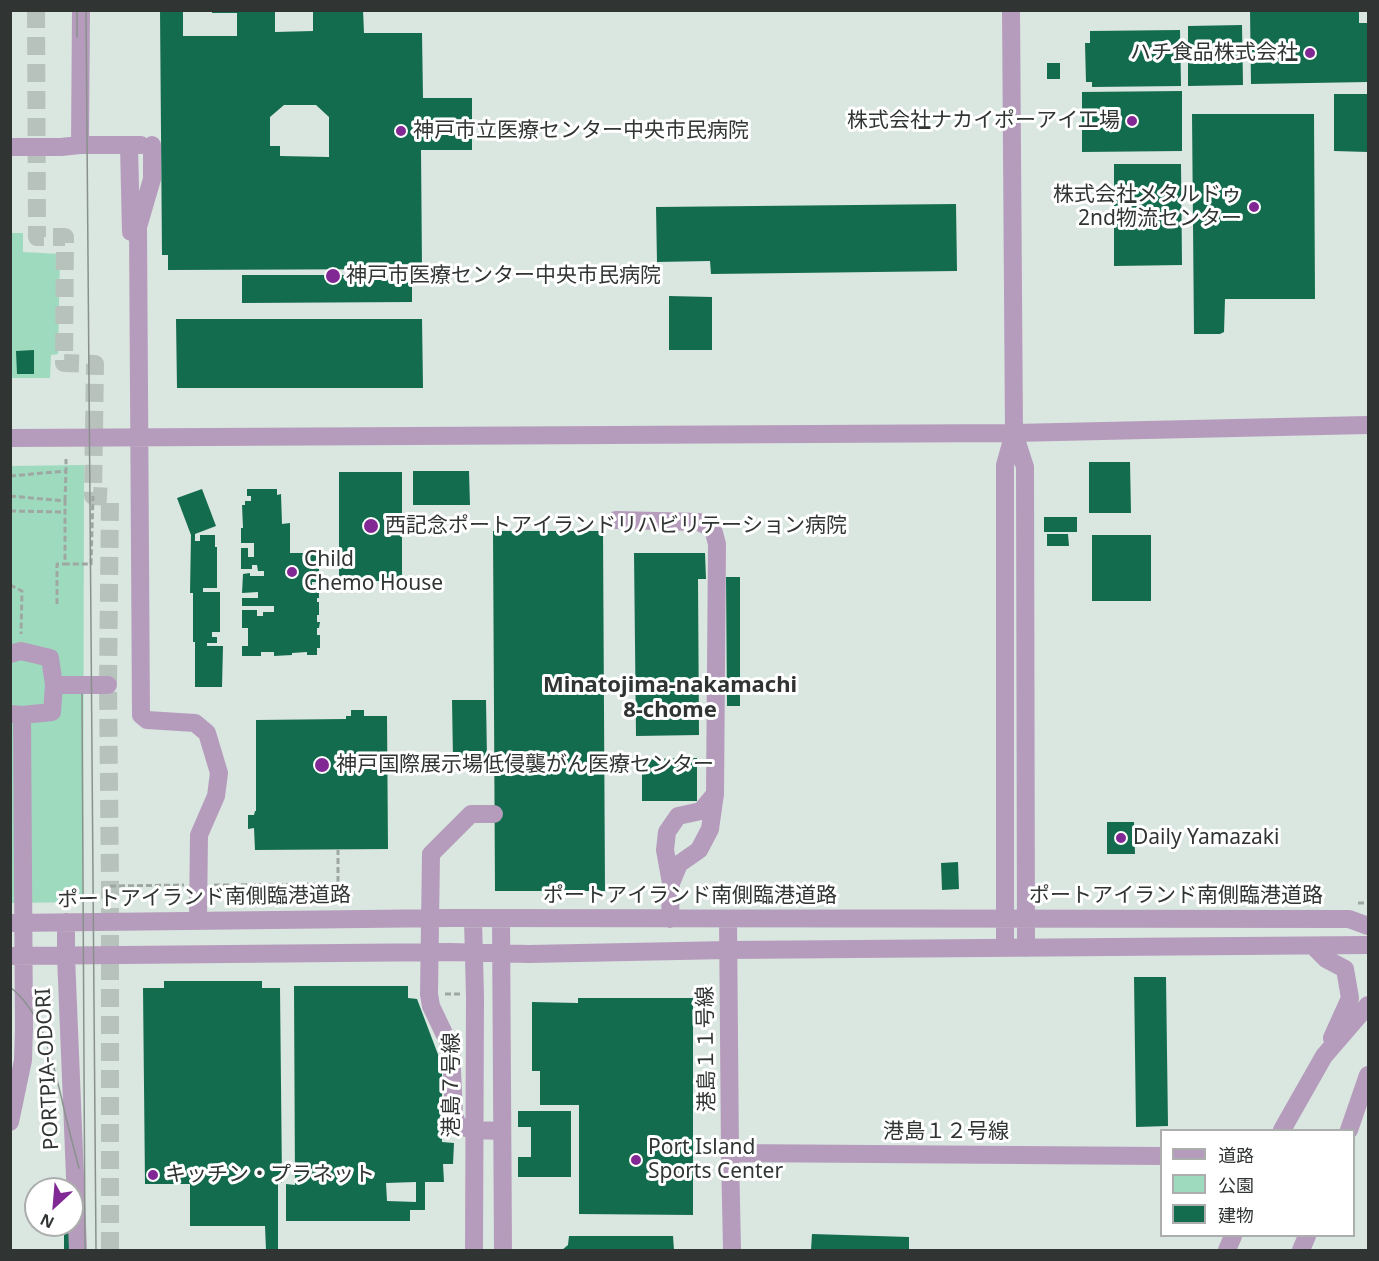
<!DOCTYPE html>
<meta charset="utf-8">
<style>
body{margin:0}
#map{position:relative;width:1379px;height:1261px;overflow:hidden;background:#dae6e0;font-family:"Noto Sans","Noto Sans JP",sans-serif}
canvas{display:block}
.frame{position:absolute;inset:0;border:12px solid #303432;pointer-events:none}
.legend{position:absolute;left:1160px;top:1129px;width:195px;height:108px;box-sizing:border-box;background:#fff;border:2px solid #acaead;margin:0;padding:8px 10px;list-style:none;font-size:18px;color:#303432}
.legend li{display:flex;align-items:center;gap:12px;height:30px}
.legend b{width:30px;border:2px solid #acaead}
.north{position:absolute;left:24px;top:1177px;width:60px;height:60px;box-sizing:border-box;background:#fff;border:2px solid #acaead;border-radius:50%;rotate:206deg;font-size:16px;font-weight:700;line-height:24px;text-align:center;color:#303432}
.north::after{content:'';display:block;margin:auto;width:21px;height:27px;background:#822895;clip-path:polygon(50% 0,100% 100%,50% 72%,0 100%)}
</style>
<div id="map">
<canvas width="1379" height="1261"></canvas>
<div class="frame"></div>
<ul class="legend">
<li><b style="height:8px;background:#b69cbc"></b>道路</li>
<li><b style="height:16px;background:#9edabe"></b>公園</li>
<li><b style="height:16px;background:#146c4e"></b>建物</li>
</ul>
<div class="north">N</div>
</div>
<script>
const context = document.querySelector('canvas').getContext('2d');
context.lineJoin = 'round';
function paint(path, color) { context.fillStyle = color; context.fill(path, 'evenodd'); }
function stroke(path, color, width, dash) { context.strokeStyle = color; context.lineWidth = width; context.lineCap = dash ? 'butt' : 'round'; context.setLineDash(dash || []); context.stroke(path); }
function drawText(font, color, halo, rows, align = 'center') {
  context.font = font + ' "Noto Sans","Noto Sans JP",sans-serif'; context.lineWidth = 6; context.setLineDash([]); context.textBaseline = 'middle'; context.strokeStyle = halo; context.fillStyle = color; for (const [text, x, y, turn = 0] of rows) {
    context.save(); context.translate(x, y); context.rotate((+turn || 0) * Math.PI / 180); context.textAlign = isNaN(turn) ? turn : align; if (halo) context.strokeText(text, 0, 0); context.fillText(text, 0, 0); context.restore();
  }
}
paint(new Path2D(`
 M11 233H23V252L60 254 58 354 51 355 50 378H11Z
 M84 465 83 902 11 903 10 466Z`), '#9edabe');
paint(new Path2D(`
 M160 10H183V36H237V13H212V10H275V32L313 31V10H363L364 33H422L423 98H472V150H421L422 269 168 270V255H162ZM284 105H316L329 117V157L280 156V146H270V117Z
 M1250 10H1359V23H1368V82L1251 84Z
 M1242 25 1243 85 1188 86V26Z
 M1180 30 1181 86 1092 87V82H1086L1085 43H1090V31Z
 M1047 63H1060V79H1047Z
 M1182 91V151L1082 152V92Z
 M1334 94H1368V152L1334 151Z
 M1192 114H1314L1315 299H1225L1224 332 1220 334H1194Z
 M1114 164H1181L1182 265 1114 266Z
 M956 204 957 271 711 274 710 261 657 262 656 207Z
 M242 275H414V287H412V302L242 303Z
 M669 296 712 297V350H669Z
 M176 319H422L423 388H177Z
 M34 350V374H17L16 351Z
 M1089 462H1130L1131 513H1089Z
 M413 471H469L470 505H413Z
 M339 472H402V581H339Z
 M202 489 216 526 195 534V541H200V535H215V547H217V588H203V592H220V632H212V637H217V643H207V646H223L222 687H195V642H193V593H190L191 535 177 498Z
 M247 489H277V495L281 494 282 524 290 523V553H316V563H319V582H312V588H317V593H319V598H317V602H319V615H317V622H320L319 628H317V635H320V648H317V655H307V652L292 653V655L274 656V652H261V656H242V646H248V628H242V610H257V616H263V612H274V606H242V598H258V592L242 593 243 574 250 573V576H264V571H258L257 565H252V569H241V548H248V557H254V543H241V528H243L242 505H245V501H251V496H247Z
 M1044 517H1077V532H1044Z
 M493 531H603L605 891H495Z
 M1047 534H1068L1069 546H1047Z
 M1092 535H1151V601H1092Z
 M634 553H705L706 579H698L699 735 636 736Z
 M726 577H740V706H727Z
 M452 700H486L487 758 453 759Z
 M351 710H364V716H387L388 849 255 850 254 828 248 829V815H254L255 811H256V720L346 719V716H351Z
 M697 758V801H642V759Z
 M1107 822H1134L1135 854H1107Z
 M958 862 959 889 942 890 941 863Z
 M1134 977H1166L1168 1126 1136 1127Z
 M164 981H262V988H280L282 1183H278V1250H266L265 1226H190V1184H145L143 988H164Z
 M294 986H408V998L417 999 442 1065V1142L454 1143 453 1164H443L444 1182H425V1210H410V1221H286V1184L295 1185ZM416 1182V1202L387 1201 386 1183Z
 M578 998H693V1215L579 1214V1105H540V1071H532V1002L578 1003Z
 M518 1111H571V1177H518V1157H531V1127H518Z
 M64 1226H86V1250H64Z
 M812 1234 909 1237V1250H811Z
 M569 1236H673L674 1250H562L568 1245Z`), '#146c4e');
stroke(new Path2D(`
 M36 10 37 237H65L64 363 95 364 93 496 110 497 108 685 110 886V1250`), '#b8c2bd', 18, [18, 9]);
stroke(new Path2D(`
 M10 476 66 471V459
 M10 496 65 501V564H91L93 496
 M65 501 66 471
 M10 511 64 512
 M10 585 22 591 21 634
 M57 604V564H65
 M214 885 338 884V850
 M110 886 184 885
 M1358 903H1368
 M445 994H460`), '#9ea7a2', 3, [6, 3]);
stroke(new Path2D(`
 M80 145 81 10
 M129 145 131 232
 M152 145V179L138 227 141 715 147 720 195 723 207 733 219 773 216 796 199 835 198 921
 M10 147H61L80 145H141
 M1014 433 1025 467 1026 948
 M10 438 1014 433 1368 425
 M616 520 699 522 713 529 717 544 715 794 710 829 699 850 679 864 671 883
 M10 654 21 651 50 658 54 685 52 712 22 715 11 714
 M54 685H108
 M494 814H471L431 854 429 994 431 1006 451 1048 454 1115 458 1126 475 1130 502 1131
 M473 919 475 997 474 1250
 M501 919 503 1250
 M670 919 671 883 665 850 667 832 678 816 701 811 715 794
 M728 919 730 1153 732 1250
 M66 922V956L78 1250
 M10 923 450 918 1349 919 1368 926
 M1313 946 1326 959 1345 969 1350 998 1332 1038
 M1005 948V465L1014 433 1011 10
 M10 956 450 952 529 954 728 950 1368 945
 M10 1122 23 1060 24 1028 22 715
 M1282 1130 1324 1056 1368 1005
 M1349 1130 1368 1075
 M730 1153 1162 1156
 M1227 1250 1233 1236
 M1301 1250 1307 1236`), '#b69cbc', 18);
stroke(new Path2D(`
 M77 10V37
 M86 10 96 1250
 M82 694 85 1250
 M10 987C44 1014 52 1060 62 1100 67 1123 73 1145 79 1168`), '#89918d', 1.5);
for (const [x, y, r, color] of [
 [1310,53,6,"#822895"],
 [1132,121,6,"#822895"],
 [401,131,6,"#822895"],
 [1254,207,6,"#822895"],
 [333,276,8,"#822895"],
 [371,526,8,"#822895"],
 [292,572,6,"#822895"],
 [322,765,8,"#822895"],
 [1121,838,6,"#822895"],
 [636,1160,6,"#822895"],
 [153,1175,6,"#822895"]
]) { const dot = new Path2D(); dot.arc(x, y, r, 0, 2 * Math.PI); context.fillStyle = color; context.fill(dot); stroke(dot, '#fff', 2); }
drawText('21px', '#303432', '#fff', [
 ["ハチ食品株式会社",1298,53,"right"],
 ["株式会社ナカイポーアイ工場",1120,121,"right"],
 ["神戸市立医療センター中央市民病院",413,131],
 ["株式会社メタルドゥ",1242,195,"right"],
 ["2nd物流センター",1242,219,"right"],
 ["神戸市医療センター中央市民病院",346,276],
 ["西記念ポートアイランドリハビリテーション病院",385,526],
 ["Child",304,560],
 ["Chemo House",304,584],
 ["神戸国際展示場低侵襲がん医療センター",336,765],
 ["Daily Yamazaki",1133,838],
 ["Port Island",648,1148],
 ["Sports Center",648,1172],
 ["キッチン・プラネット",165,1175]
], 'left');
drawText('21px', '#303432', '#fff', [
 ["ポートアイランド南側臨港道路",690,896],
 ["ポートアイランド南側臨港道路",1176,896],
 ["ポートアイランド南側臨港道路",204,898,-1],
 ["港島１１号線",707,1049,-91],
 ["PORTPIA-ODORI",48,1069,-93],
 ["港島７号線",452,1085,-90],
 ["港島１２号線",946,1132]
]);
drawText('bold 22px', '#303432', '#fff', [
 ["Minatojima-nakamachi",670,686],
 ["8-chome",670,711]
]);
</script>
